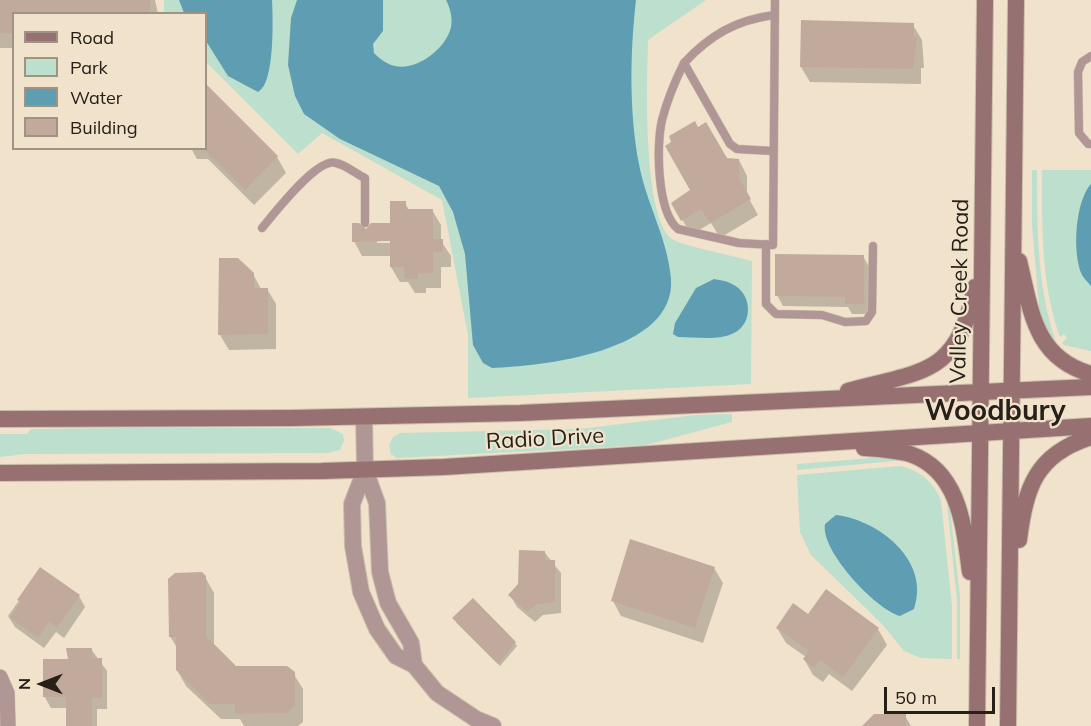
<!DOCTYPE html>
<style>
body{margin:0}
#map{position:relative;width:1091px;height:726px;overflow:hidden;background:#f0e2cb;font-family:Mulish,sans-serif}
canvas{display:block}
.legend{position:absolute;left:12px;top:12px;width:195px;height:138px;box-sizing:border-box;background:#f0e2cb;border:2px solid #9f9483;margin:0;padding:8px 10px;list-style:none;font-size:18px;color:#262018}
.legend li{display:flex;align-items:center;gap:12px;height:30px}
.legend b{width:30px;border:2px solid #9f9483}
.north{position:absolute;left:12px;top:654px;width:60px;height:60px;-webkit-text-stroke:4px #f0e2cb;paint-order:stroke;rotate:270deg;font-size:16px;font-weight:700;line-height:24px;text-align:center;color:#262018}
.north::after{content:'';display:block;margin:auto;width:21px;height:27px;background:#262018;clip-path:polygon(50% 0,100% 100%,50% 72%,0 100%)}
.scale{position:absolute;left:884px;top:687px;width:111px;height:27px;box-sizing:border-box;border:3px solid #262018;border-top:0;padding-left:8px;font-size:18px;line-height:21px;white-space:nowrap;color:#262018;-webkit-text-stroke:4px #f0e2cb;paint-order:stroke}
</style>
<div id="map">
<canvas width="1091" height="726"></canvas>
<ul class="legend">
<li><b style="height:8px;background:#977171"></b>Road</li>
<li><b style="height:16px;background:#bddfcd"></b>Park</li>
<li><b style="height:16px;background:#5f9eb2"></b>Water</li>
<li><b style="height:16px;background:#c1aa9b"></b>Building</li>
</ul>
<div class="north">N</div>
<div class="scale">50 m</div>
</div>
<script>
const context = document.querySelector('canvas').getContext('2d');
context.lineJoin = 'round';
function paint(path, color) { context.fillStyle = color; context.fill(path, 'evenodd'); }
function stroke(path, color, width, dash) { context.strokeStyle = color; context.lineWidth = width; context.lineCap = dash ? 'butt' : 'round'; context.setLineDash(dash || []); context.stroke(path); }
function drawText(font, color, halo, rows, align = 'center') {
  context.font = font + ' Mulish,sans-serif'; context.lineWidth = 4.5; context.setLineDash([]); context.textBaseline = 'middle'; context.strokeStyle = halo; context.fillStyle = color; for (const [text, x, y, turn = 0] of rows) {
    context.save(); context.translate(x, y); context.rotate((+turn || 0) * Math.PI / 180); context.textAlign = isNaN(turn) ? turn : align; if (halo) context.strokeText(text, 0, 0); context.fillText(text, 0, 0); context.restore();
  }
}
paint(new Path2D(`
 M164 0H706L648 40C647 77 642 217 672 239 680 245 737 257 752 261L751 384 468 398V335L442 200 322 133 298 154 206 62V14H164Z
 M1032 170H1037C1037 227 1037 285 1055 339L1053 341 1041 318 1039 307 1032 225Z
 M1042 170H1091V351L1064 345 1062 343 1067 338 1064 334 1060 337C1041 284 1042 226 1042 170Z
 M732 414V422L646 445 397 458 391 454 389 445 393 437 400 433 580 429 695 415Z
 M125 428H330L343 434 344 441 340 450 327 453 25 454 0 457V434H27L31 429Z
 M886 457 905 460 797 470V464Z
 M900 466C919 470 935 483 941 501L952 606V659L921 658 904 651 882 624 811 555 800 532 797 475Z
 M949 501 960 596V659H957V601L947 503Z`), '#bddfcd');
paint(new Path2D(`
 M179 0H272C273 19 275 84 258 92L228 76 206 41V14L184 13Z
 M297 0H383V31L373 44 374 53C378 57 384 62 389 64 412 75 446 50 451 27 453 18 450 8 446 0H636C630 53 629 112 639 164 646 203 668 239 671 279 676 352 543 366 492 368L483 363 473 345 465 254 453 212 439 186 340 139 304 114 295 96 288 65 291 18Z
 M1091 184V286C1088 282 1084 279 1082 275 1072 254 1075 201 1091 184Z
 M714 279C719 280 727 281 732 284 752 293 754 323 734 333 719 341 695 337 678 337L673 334 675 323 696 288Z
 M836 515C879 520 931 561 914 609L900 616C875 609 820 550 825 524Z`), '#5f9eb2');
paint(new Path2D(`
 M0 0H155L158 14H14V48H0Z
 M913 25 922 40 924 68H921V84L810 82 801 67Z
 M206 87 277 157 286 173 254 205 208 159H197L191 148H206Z
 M726 160H739L747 176V195L758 215 720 238 711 223 691 235 673 203 692 191Z
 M405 203 409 210H432L441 225V241L451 256V267H441V288H426V293H415L408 282H400L391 267V256H362L354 241 366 231 391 224ZM377 240H397V243H377Z
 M863 256 869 267V314H852L848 307 783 306 777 295Z
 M253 274 261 289H267L276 304V349L229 350 220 335Z
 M545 553 561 573V613L543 615 535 622 517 607 510 595Z
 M714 568 723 583 703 643 621 616 613 601Z
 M41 570 79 596 85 607 64 638 56 632 44 648 15 627 8 616Z
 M205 577 214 593V646L235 668 293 673 303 689V722L298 726H244L240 719H221L186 686 177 670V648L170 636Z
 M826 591 878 629 887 645 852 691 829 674 823 682 813 675 804 659 806 657 786 643 777 628 808 616Z
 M456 622 515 643 517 646 500 666Z
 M91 649 107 671V709H97V726H67V708H51L44 696 70 661Z
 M905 716 911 726H864Z`), '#0003');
paint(new Path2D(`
 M0 0H150V14H14V33H0Z
 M801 20 914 23V37H917L913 69 800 67Z
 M206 84 278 156 245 190 206 152Z
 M695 121 698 127 706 122 727 158 739 159V178L751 199 710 223 701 209 681 221 671 203 690 190 665 146 671 142 669 136Z
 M390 201H406V209H433V239H443V252H433V273H418V279H405L404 267H390V241L352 242V223H359L366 229 371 223H390Z
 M775 254 864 255V304H845V297L775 296Z
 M219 258H238L254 273V288H268V334L218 335Z
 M630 539 715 567 695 628 611 601Z
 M519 550 545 551 546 560H555V602L537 604 527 612 508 595 518 584Z
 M40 567 80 595 57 628 49 622 38 638 10 618 21 602 17 600Z
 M202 572 206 576V636L236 666H287L295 672V706L287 713 235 714V704H210L176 670V637H169L168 579 175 573Z
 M826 589 879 628 843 677 820 660 814 668 803 659 809 651 776 628 793 603 808 614Z
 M473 598 516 642 498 664 452 618Z
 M66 648H92V658H102V698H92V726H66V697H43V659H68Z
 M874 714H906V726H862Z`), '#c1aa9b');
const service = new Path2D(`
 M1091 56 1082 62 1078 72 1079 133 1088 144H1091
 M684 63C675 81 667 101 662 120 656 146 657 212 678 229L739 243 773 245 775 0
 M773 151 737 149 730 144 684 63C710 35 736 20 774 15
 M262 228C274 214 317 157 336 163 346 165 356 174 365 178V223
 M766 244V304L776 314 822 315 845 322 866 321 872 312 873 246`);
const minor = new Path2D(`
 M0 677 7 693 8 726`);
const tertiary = new Path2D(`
 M364 417 365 470 377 503 380 572 388 603 411 643 414 665
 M365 470 352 504 353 546 361 592 377 629 396 656 414 665 437 693 476 719 493 726`);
const secondary = new Path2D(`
 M1019 261C1031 310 1034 358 1091 374
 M848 391C926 370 957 375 975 287
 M0 419 292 418 520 413 1091 387
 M864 448C879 449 895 450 910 454 960 471 964 528 970 572
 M0 473 322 471 444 467 1091 426
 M1019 540C1025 488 1036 454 1091 437
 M977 726 985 0
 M1008 726 1016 0`);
stroke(service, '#ccbfab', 9);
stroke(minor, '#ccbfab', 16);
stroke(tertiary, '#ccbfab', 18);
stroke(secondary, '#ccbfab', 18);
stroke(service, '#b19696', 8);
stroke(minor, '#b19696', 15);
stroke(tertiary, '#b19696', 16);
stroke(secondary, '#977171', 16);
drawText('22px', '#262018', '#f0e2cb', [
 ["Valley Creek Road",960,291,-89],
 ["Radio Drive",545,439,-3]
]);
drawText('bold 28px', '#262018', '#f0e2cb', [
 ["Woodbury",995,412]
]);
</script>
